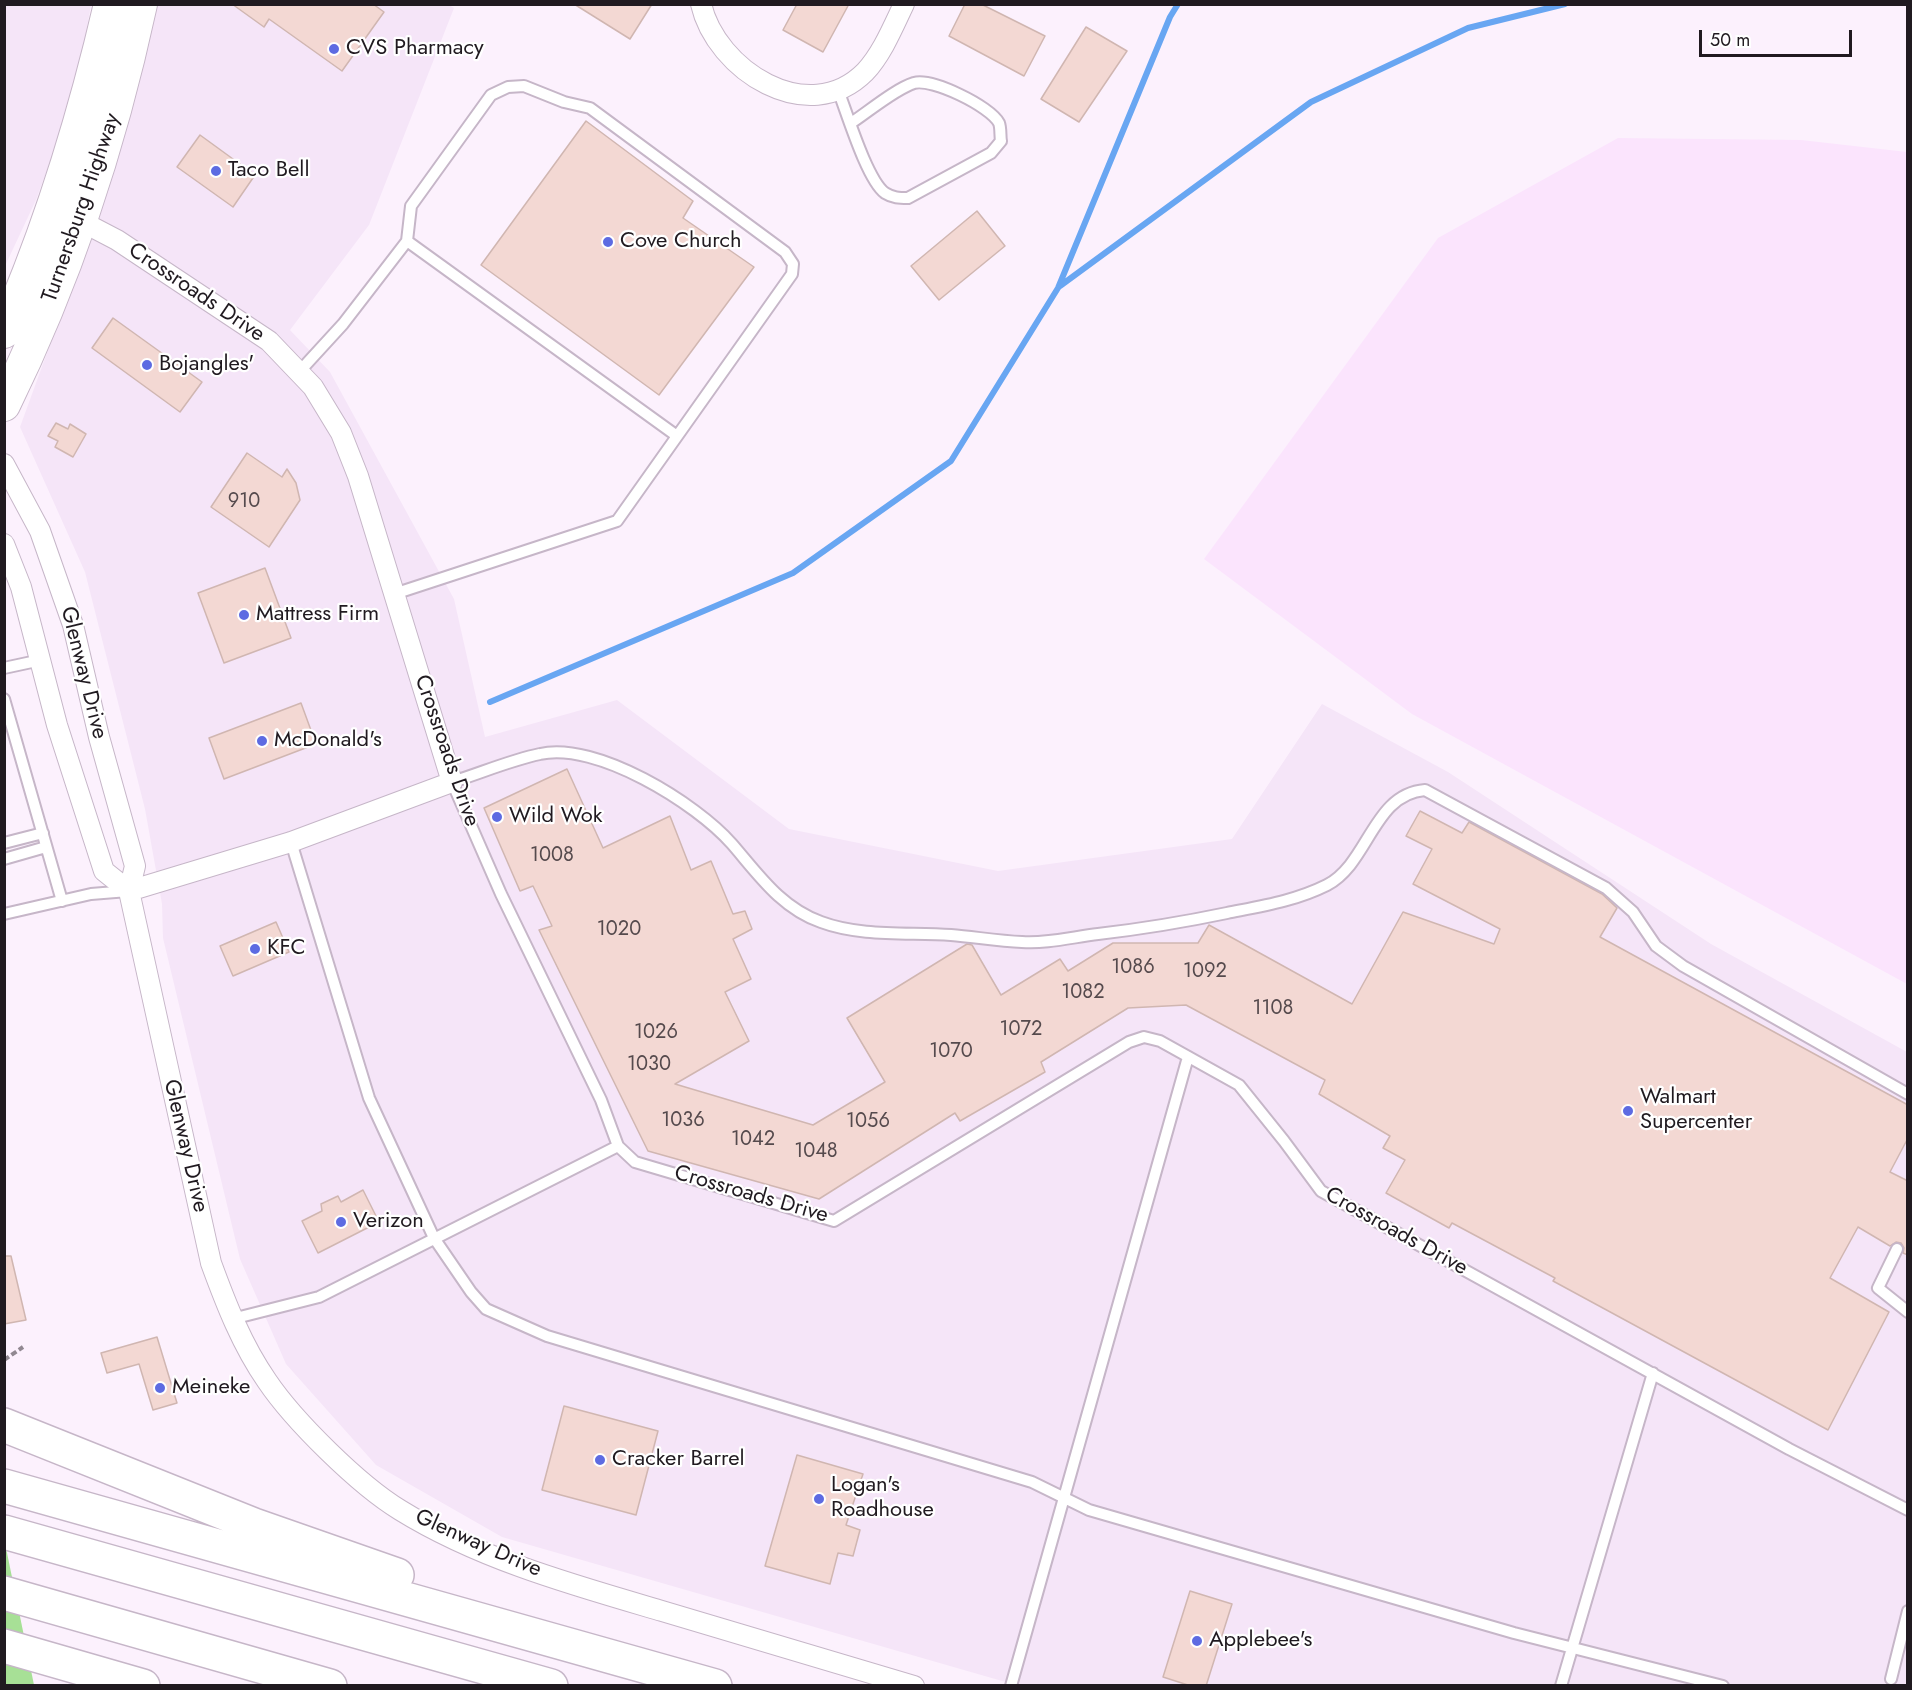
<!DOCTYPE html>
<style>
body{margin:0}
#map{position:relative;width:1912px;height:1690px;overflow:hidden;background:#fcf1fd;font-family:Jost,sans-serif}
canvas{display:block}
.frame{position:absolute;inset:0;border:6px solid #201a20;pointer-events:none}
.scale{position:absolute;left:1699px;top:30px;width:153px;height:27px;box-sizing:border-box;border:3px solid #201a20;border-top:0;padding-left:8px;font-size:18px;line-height:21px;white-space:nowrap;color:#201a20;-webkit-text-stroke:4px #fff;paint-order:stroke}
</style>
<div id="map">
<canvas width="1912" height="1690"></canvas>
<div class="frame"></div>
<div class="scale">50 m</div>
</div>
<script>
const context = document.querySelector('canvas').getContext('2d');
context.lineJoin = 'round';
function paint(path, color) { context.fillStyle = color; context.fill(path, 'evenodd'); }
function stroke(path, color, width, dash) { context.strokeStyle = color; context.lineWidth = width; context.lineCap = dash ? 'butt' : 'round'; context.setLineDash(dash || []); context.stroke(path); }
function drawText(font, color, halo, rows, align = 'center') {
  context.font = font + ' Jost,sans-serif'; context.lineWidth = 4.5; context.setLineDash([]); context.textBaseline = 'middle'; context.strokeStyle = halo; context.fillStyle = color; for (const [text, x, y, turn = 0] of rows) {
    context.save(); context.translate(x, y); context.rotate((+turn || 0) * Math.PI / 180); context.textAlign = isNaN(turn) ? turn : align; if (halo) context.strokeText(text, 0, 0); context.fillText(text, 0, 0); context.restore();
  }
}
paint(new Path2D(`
 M5 5H91L75 93 36 200 5 266Z
 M156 5H449L454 8 369 225 290 330 330 372 454 599 485 737 617 700 789 829 998 871 1232 839 1322 704 1448 772 1711 944 1907 1052V1685H1016L502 1537 376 1465 286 1364 240 1259 163 938 162 904 145 809 85 572 20 427 114 169Z`), '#f5e5f8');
paint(new Path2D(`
 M1618 138 1801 140 1907 152V984L1412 714 1204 559 1438 238Z`), '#fbe4fd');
paint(new Path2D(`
 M5 1543 34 1685H5Z`), '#a7e096');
stroke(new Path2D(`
 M1060 286 1311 102 1468 28 1565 4
 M490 702 793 573 951 461 1058 288 1170 17 1178 4`), '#68a6f2', 6);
const building = new Path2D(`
 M232 4H373L384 12 342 71 269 19 264 27Z
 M574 4H652L630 39Z
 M797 4H849L823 52 783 30Z
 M965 4H981L1045 36 1024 76 949 36Z
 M1086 27 1127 51 1079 122 1041 99Z
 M586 121 693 201 683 218 754 267 659 395 481 265Z
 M200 135 255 175 233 207 177 167Z
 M977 211 1005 246 939 300 911 266Z
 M113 318 202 382 180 412 92 348Z
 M56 423 68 429 70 424 86 434 73 457 55 447 58 441 48 436Z
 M247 453 282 477 287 469 296 483 300 500 269 547 211 507Z
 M265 568 291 638 224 663 198 593Z
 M301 703 316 744 224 779 209 738Z
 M567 769 603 848 670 816 691 870 711 861 733 914 745 911 752 929 733 939 751 979 725 992 749 1041 675 1084 813 1125 885 1082 847 1018 967 944 972 945 1001 995 1060 959 1068 971 1113 943H1198L1209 925 1352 1004 1403 912 1494 944 1500 929 1413 884 1432 849 1406 836 1420 811 1462 833 1469 822 1602 894 1617 908 1600 937 1908 1105V1138L1890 1172 1908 1181V1255L1903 1253 1904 1248 1901 1243 1896 1242 1890 1246 1858 1227 1830 1278 1889 1312 1828 1430 1553 1281 1555 1278 1452 1223 1449 1228 1386 1193 1405 1160 1383 1148 1390 1136 1319 1094 1325 1080 1186 1005 1128 1008 1041 1062 1045 1072 960 1121 955 1113 819 1199 648 1151 539 930 552 926 533 886 520 891 484 808Z
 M276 922 289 952 233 976 220 946Z
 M363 1190 379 1222 318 1253 302 1221 322 1211 321 1204 338 1196 341 1202Z
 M4 1256H11L26 1320 4 1324Z
 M157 1337 177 1403 153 1410 139 1364 107 1373 101 1353Z
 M564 1406 658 1431 636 1515 542 1490Z
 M797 1455 863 1474 846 1525 860 1530 853 1556 838 1553 830 1584 765 1566Z
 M1190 1591 1232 1604 1206 1686H1191L1163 1677Z`);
paint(building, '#f3d8d3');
stroke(building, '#d0b6b1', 1.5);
const lane = new Path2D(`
 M838 90C847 113 867 180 885 193 893 198 899 198 908 198L991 153 1001 141C1000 136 1001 128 999 123 990 106 932 78 914 83 895 89 868 112 851 123
 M407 241 677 436
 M299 372 343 324 407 241 411 206 491 95 508 87 524 86 564 102 590 108 785 252 793 264 792 274 617 521 394 594
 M4 668 41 660
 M4 699 62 901
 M291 842 369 1098 434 1238 471 1292 486 1309 547 1336 1032 1482 1089 1510 1514 1633 1723 1686
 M4 843 43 833
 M4 859 46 847
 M4 914 91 894 128 891
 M1908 1094 1683 966 1656 946 1633 912 1606 888 1425 790C1373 794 1369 863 1327 885 1295 901 1262 906 1227 913 1184 922 1141 929 1098 934 1073 937 1046 944 1022 942 998 941 975 937 951 935 909 932 861 937 821 922 781 908 758 874 732 844 696 803 596 741 540 754 511 760 481 773 452 782L501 894 601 1100 618 1146 635 1162 834 1221 1129 1042 1144 1037 1160 1041 1239 1085 1284 1141 1321 1191 1789 1449 1908 1510
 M1897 1249 1878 1288 1908 1312
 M232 1319 319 1297 618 1146
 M1891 1679 1908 1611
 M1011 1686 1188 1057
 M1561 1686 1653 1373`);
const street = new Path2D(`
 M701 4C716 70 808 129 865 72 882 54 893 27 904 4
 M71 216 117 240 269 341 313 387 341 433 358 476 452 782 291 842 129 891
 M4 464 40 531 73 625 99 737 135 866 129 891 211 1263C226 1304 242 1345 267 1381 294 1421 359 1485 400 1510 479 1559 573 1585 662 1611 746 1636 830 1661 914 1686
 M4 544 21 587 57 725 104 871 129 891`);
const primary = new Path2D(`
 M4 332C50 227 84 116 110 4
 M4 405C67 277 111 143 141 4`);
const highway = new Path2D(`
 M4 1425 254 1525 397 1575
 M4 1486 715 1686
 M4 1532 551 1686
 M4 1593 330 1686
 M4 1646 143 1686`);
stroke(lane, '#c6b6c8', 14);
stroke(street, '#c6b6c8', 22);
stroke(primary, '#c6b6c8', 34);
stroke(highway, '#c6b6c8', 36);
stroke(new Path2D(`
 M4 1360 23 1347`), '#918891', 4, [6, 3]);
stroke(lane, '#fff', 10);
stroke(street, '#fff', 20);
stroke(primary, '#fff', 32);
stroke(highway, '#fff', 33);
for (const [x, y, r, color] of [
 [334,49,6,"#5d6be2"],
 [216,171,6,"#5d6be2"],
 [608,242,6,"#5d6be2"],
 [147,365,6,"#5d6be2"],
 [244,615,6,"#5d6be2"],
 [262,741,6,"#5d6be2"],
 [497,817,6,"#5d6be2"],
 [255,949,6,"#5d6be2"],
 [1628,1111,6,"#5d6be2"],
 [341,1222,6,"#5d6be2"],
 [160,1388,6,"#5d6be2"],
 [600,1460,6,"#5d6be2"],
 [819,1499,6,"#5d6be2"],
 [1197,1641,6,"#5d6be2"]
]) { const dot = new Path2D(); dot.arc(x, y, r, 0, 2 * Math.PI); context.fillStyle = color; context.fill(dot); stroke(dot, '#fff', 2); }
drawText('20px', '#554a4d', null, [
 ["910",244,502],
 ["1008",552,856],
 ["1020",619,930],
 ["1086",1133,968],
 ["1092",1205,972],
 ["1082",1083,993],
 ["1108",1273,1009],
 ["1072",1021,1030],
 ["1026",656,1033],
 ["1070",951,1052],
 ["1030",649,1065],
 ["1036",683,1121],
 ["1056",868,1122],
 ["1042",753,1140],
 ["1048",816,1152]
]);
drawText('22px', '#201a20', '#fff', [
 ["CVS Pharmacy",346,49],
 ["Taco Bell",228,171],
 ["Cove Church",620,242],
 ["Bojangles'",159,365],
 ["Mattress Firm",256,615],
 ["McDonald's",274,741],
 ["Wild Wok",509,817],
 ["KFC",267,949],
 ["Walmart",1640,1098],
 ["Supercenter",1640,1123],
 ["Verizon",353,1222],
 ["Meineke",172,1388],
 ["Cracker Barrel",612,1460],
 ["Logan's",831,1486],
 ["Roadhouse",831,1511],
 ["Applebee's",1209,1641]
], 'left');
drawText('22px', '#201a20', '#fff', [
 ["Turnersburg Highway",82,208,-71],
 ["Crossroads Drive",196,293,34],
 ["Glenway Drive",83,673,76],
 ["Crossroads Drive",446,751,71],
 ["Glenway Drive",185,1146,77],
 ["Crossroads Drive",751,1195,16],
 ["Crossroads Drive",1396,1232,29],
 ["Glenway Drive",478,1544,24]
]);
</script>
